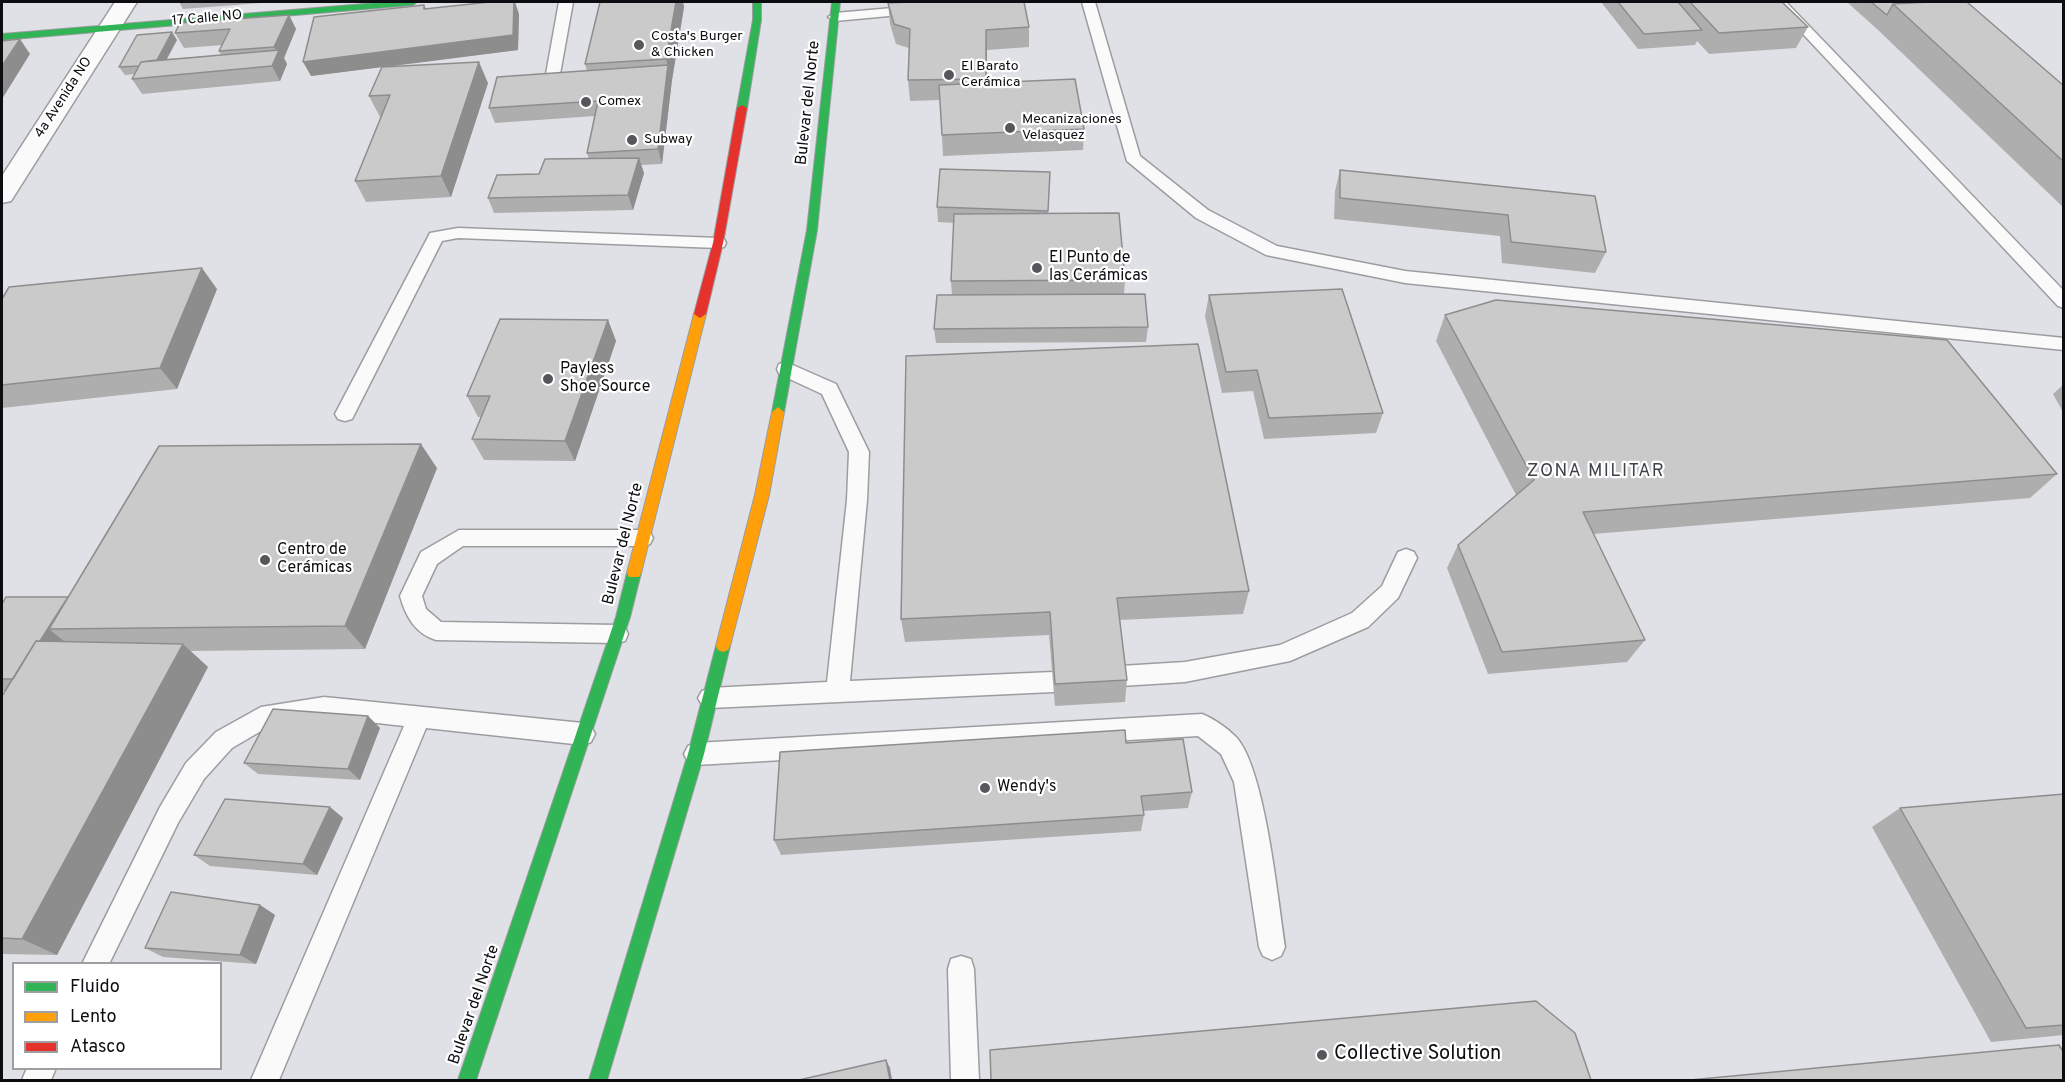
<!DOCTYPE html>
<meta charset="utf-8">
<style>
body{margin:0}
#map{position:relative;width:2065px;height:1082px;overflow:hidden;background:#dfe1e6;font-family:Overpass,sans-serif}
canvas{display:block}
.frame{position:absolute;inset:0;border:3px solid #0b0d10;pointer-events:none}
.legend{position:absolute;left:12px;top:962px;width:210px;height:108px;box-sizing:border-box;background:#fff;border:2px solid #9d9e9f;margin:0;padding:8px 10px;list-style:none;font-size:18px;color:#0b0d10}
.legend li{display:flex;align-items:center;gap:12px;height:30px}
.legend b{width:30px;border:2px solid #9d9e9f}
</style>
<div id="map">
<canvas width="2065" height="1082"></canvas>
<div class="frame"></div>
<ul class="legend">
<li><b style="height:8px;background:#30b455"></b>Fluido</li>
<li><b style="height:8px;background:#ff9f0a"></b>Lento</li>
<li><b style="height:8px;background:#e5322d"></b>Atasco</li>
</ul>
</div>
<script>
const context = document.querySelector('canvas').getContext('2d');
context.lineJoin = 'round';
function stroke(path, color, width, dash) { context.strokeStyle = color; context.lineWidth = width; context.lineCap = dash ? 'butt' : 'round'; context.setLineDash(dash || []); context.stroke(path); }
function paint(path, color) { context.fillStyle = color; context.fill(path, 'evenodd'); }
function drawText(font, color, halo, rows, align = 'center') {
  context.font = font + ' Overpass,sans-serif'; context.lineWidth = 4.5; context.setLineDash([]); context.textBaseline = 'middle'; context.strokeStyle = halo; context.fillStyle = color; for (const [text, x, y, turn = 0] of rows) {
    context.save(); context.translate(x, y); context.rotate((+turn || 0) * Math.PI / 180); context.textAlign = isNaN(turn) ? turn : align; if (halo) context.strokeText(text, 0, 0); context.fillText(text, 0, 0); context.restore();
  }
}
const lane = new Path2D(`
 M559 2H573L560 74 553 78 546 74Z
 M1082 2H1095L1140 156 1208 210 1277 246 1405 271 2064 338V350L1405 283 1266 255 1196 218 1127 161Z
 M1773 2H1786L2064 291V308L2058 306Z
 M916 6 921 7 923 10 921 13 835 21 828 17 835 13Z
 M458 228 718 238 724 239 726 243 724 247 718 248 458 238 442 241 352 419 345 421 338 419 335 414 428 237 430 233Z
 M786 362 836 384 869 452 867 500 850 681 1053 672 1061 675 1064 682 1061 689 1053 692 710 708 702 705 698 698 702 691 710 688 827 682 847 500 849 452 822 394 779 374 777 369 779 364Z
 M459 530H643L650 532 653 538 650 544 643 546H463L437 564 422 596 426 609 441 622 617 625 625 627 628 634 625 641 617 643 436 640C415 633 406 617 400 596L421 552Z
 M1406 549 1414 552 1417 558 1398 598 1368 627 1290 661 1185 682 1121 686 1113 683 1110 676 1113 669 1121 666 1185 662 1280 645 1352 613 1382 586 1398 552Z
 M324 697 583 723 591 726 595 734 591 742 583 745 426 728 279 1080H251L404 726 324 717 273 724 232 748 204 779 178 823 109 964H82L160 807 186 763 216 732 261 707Z
 M1202 714C1214 719 1227 728 1236 737 1265 768 1278 901 1285 947L1281 956 1272 960 1263 956 1259 947 1234 782 1221 754 1198 736 696 765 688 762 684 754 688 746 696 743Z
 M961 956 971 959 974 969 979 1080H951L948 969 951 959Z
 M27 1068H56L51 1080H22Z`);
const street = new Path2D(`
 M115 2H137L11 201 2 203V176Z`);
const fast = new Path2D(`
 M388 2H417L413 5 2 40V34Z
 M753 2H761V20L747 108 742 111 737 108 753 20Z
 M832 2H840L817 230 784 412 778 417 772 412 807 230Z
 M634 567 639 569 641 573 630 617 476 1080H458L616 617 627 573 629 569Z
 M723 640 728 642 730 646 704 754 607 1080H589L688 754 716 646 718 642Z`);
const slow = new Path2D(`
 M700 310 706 314 641 573 639 577H629L627 573 694 314Z
 M778 407 784 412 769 495 730 646 728 650 723 652 718 650 716 646 755 495 772 412Z`);
const jam = new Path2D(`
 M742 105 747 108 723 243 706 314 700 318 694 314 713 243 737 108Z`);
stroke(lane, '#9b9da0', 3);
stroke(street, '#9b9da0', 3);
stroke(fast, '#9b9da0', 2);
stroke(slow, '#9b9da0', 2);
stroke(jam, '#9b9da0', 2);
paint(lane, '#fafafb');
paint(street, '#fafafb');
paint(fast, '#30b455');
paint(slow, '#ff9f0a');
paint(jam, '#e5322d');
paint(new Path2D(`
 M179 2H274L183 9Z
 M600 2H683L684 7 672 80 662 164 641 165 644 173 633 210 494 213 488 198 539 174 589 159 587 153 595 116 495 123 489 108 587 71 585 64Z
 M1601 2H1782L1808 27 1796 48 1709 54 1697 41 1695 45 1638 49Z
 M1847 2H1967L2064 86V208L1878 30Z
 M888 3 1029 27V47L987 50V83L1084 129 1083 150 943 156 940 100 910 101 908 80 909 48 896 44 890 24Z
 M424 5 426 8 519 14 518 50 386 67 488 83 451 197 366 202 355 181 381 117H380L369 96 382 67 311 76Z
 M289 15 296 29 284 58 287 64 280 81 142 94 132 79 134 74 125 75 119 67 177 40 166 59 221 55 219 51 223 45 184 48 175 33Z
 M1340 170 1595 196 1606 252 1595 273 1502 263 1500 236 1334 219 1335 191Z
 M1050 172 1048 214 1125 280 1124 294 1148 327 1146 342 936 343 934 329 952 295 951 281 954 223 938 222 937 207Z
 M217 289 177 389 2 408V299Z
 M1209 295 1383 413 1376 433 1264 439 1253 391 1222 393 1205 316Z
 M1445 315 2057 474 2030 498 1593 534 1645 640 1627 662 1488 674 1447 568 1458 545 1516 495 1436 341Z
 M608 320 616 341 575 461 484 460 472 439 482 417H478L467 396Z
 M906 356 1249 591 1243 614 1120 620 1127 680 1125 702 1055 706 1049 635 905 642 901 619Z
 M2064 384V414L2053 394Z
 M437 468 365 649 190 651 208 667 57 955 2 954V696L5 691H2V604L68 597Z
 M368 716 380 728 360 780 258 774 244 763Z
 M1126 743 1192 792 1188 808 1143 811 1144 815 1141 831 781 855 774 840Z
 M2064 794V1035L1991 1042 1872 827 1900 808Z
 M330 807 343 818 317 875 210 866 194 855Z
 M260 905 275 915 256 964 163 957 145 948Z`), '#afaeaf');
paint(new Path2D(`
 M514 2H515L519 14 518 50 311 76 303 62Z
 M676 2H683L684 7 672 80 666 59Z
 M289 15 296 29 284 58 287 64 280 81 272 66 278 53 274 47Z
 M986 30 987 50 986 100Z
 M172 32 177 40 160 72 155 64Z
 M20 39 30 54 2 99V66Z
 M479 62 488 83 451 197 441 176Z
 M668 65 672 80 662 164 658 149Z
 M639 158 644 173 633 210 628 195Z
 M202 268 217 289 177 389 160 368Z
 M608 320 616 341 575 461 565 441Z
 M421 444 437 468 365 649 345 626Z
 M68 597 49 629 65 642 17 679Z
 M183 644 208 667 57 955 22 939Z
 M368 716 380 728 360 780 348 769Z
 M330 807 343 818 317 875 303 864Z
 M260 905 275 915 256 964 240 955Z
 M886 1060 890 1068 892 1080H890Z`), '#8e8d8e');
const building = new Path2D(`
 M490 2H514L513 35 303 62 314 17 424 5V9Z
 M600 2H676L666 59 585 64Z
 M910 2H1024L1029 27 986 30V79L908 80 910 29 894 24 888 3Z
 M1618 2H1678L1702 30 1644 34Z
 M1690 2H1782L1808 27 1719 33Z
 M1871 2H1929L1893 4 1887 15Z
 M1929 2H1967L2064 86V162L1893 4Z
 M289 15 274 47 219 51 230 29 175 33 180 23Z
 M172 32 157 60 141 62 139 66 119 67 137 35Z
 M20 39 2 66V41Z
 M279 50 272 66 132 79 141 62Z
 M479 62 441 176 355 181 390 95 369 96 382 67Z
 M668 65 658 149 587 153 598 101 489 108 497 77Z
 M1075 79 1084 129 942 135 939 85Z
 M639 158 628 195 488 198 497 175 539 174 545 159Z
 M940 169 1050 172 1048 211 937 207Z
 M1340 170 1595 196 1606 252 1511 242 1508 215 1340 198Z
 M1119 213 1125 280 951 281 954 214Z
 M202 268 160 368 2 385V299L9 287Z
 M1342 289 1383 413 1269 418 1257 370 1226 372 1209 295Z
 M1145 294 1148 327 934 329 937 295Z
 M1496 300 1947 340 2057 474 1583 512 1645 640 1502 652 1458 545 1534 480 1445 315Z
 M500 319 608 320 565 441 472 439 490 396H467Z
 M1198 344 1249 591 1117 598 1127 680 1055 684 1050 612 901 619 906 356Z
 M421 444 345 626 49 629 159 446Z
 M6 597H68L40 641H36L13 679H2V604Z
 M36 641 183 644 22 939 2 938V696Z
 M273 709 368 716 348 769 244 763Z
 M1125 730 1126 743 1183 739 1192 792 1141 796 1144 815 774 840 780 752Z
 M2064 794V1025L2026 1028 1900 808Z
 M225 799 330 807 303 864 194 855Z
 M171 892 260 905 240 955 145 948Z
 M1536 1001 1575 1033 1591 1080H991L990 1050Z
 M2059 1045 2064 1053V1080H1690Z
 M886 1060 890 1080H799Z`);
paint(building, '#cbcacb');
stroke(building, '#8e8d8e', 1.5);
for (const [x, y, r, color] of [
 [639,45,6,"#55575b"],
 [949,75,6,"#55575b"],
 [586,102,6,"#55575b"],
 [1010,128,6,"#55575b"],
 [632,140,6,"#55575b"],
 [1037,268,6,"#55575b"],
 [548,379,6,"#55575b"],
 [265,560,6,"#55575b"],
 [985,788,6,"#55575b"],
 [1322,1055,6,"#55575b"]
]) { const dot = new Path2D(); dot.arc(x, y, r, 0, 2 * Math.PI); context.fillStyle = color; context.fill(dot); stroke(dot, '#fff', 2); }
drawText('14px', '#0b0d10', '#fff', [
 ["17 Calle NO",207,19,-5],
 ["4a Avenida NO",64,98,-57]
]);
drawText('14px', '#0b0d10', '#fff', [
 ["Costa's Burger",651,37],
 ["& Chicken",651,53],
 ["El Barato",961,67],
 ["Cerámica",961,83],
 ["Comex",598,102],
 ["Mecanizaciones",1022,120],
 ["Velasquez",1022,136],
 ["Subway",644,140]
], 'left');
drawText('16px', '#0b0d10', '#fff', [
 ["Bulevar del Norte",809,103,-84],
 ["Bulevar del Norte",624,544,-76],
 ["Bulevar del Norte",475,1005,-71]
]);
drawText('16px', '#0b0d10', '#fff', [
 ["El Punto de",1049,259],
 ["las Cerámicas",1049,277],
 ["Payless",560,370],
 ["Shoe Source",560,388],
 ["Centro de",277,551],
 ["Cerámicas",277,569],
 ["Wendy's",997,788]
], 'left');
context.letterSpacing = '1.5px';
drawText('18px', '#3d4148', '#fff', [
 ["ZONA MILITAR",1596,472]
]);
context.letterSpacing = '0px';
drawText('20px', '#0b0d10', '#fff', [
 ["Collective Solution",1334,1055]
], 'left');
</script>
